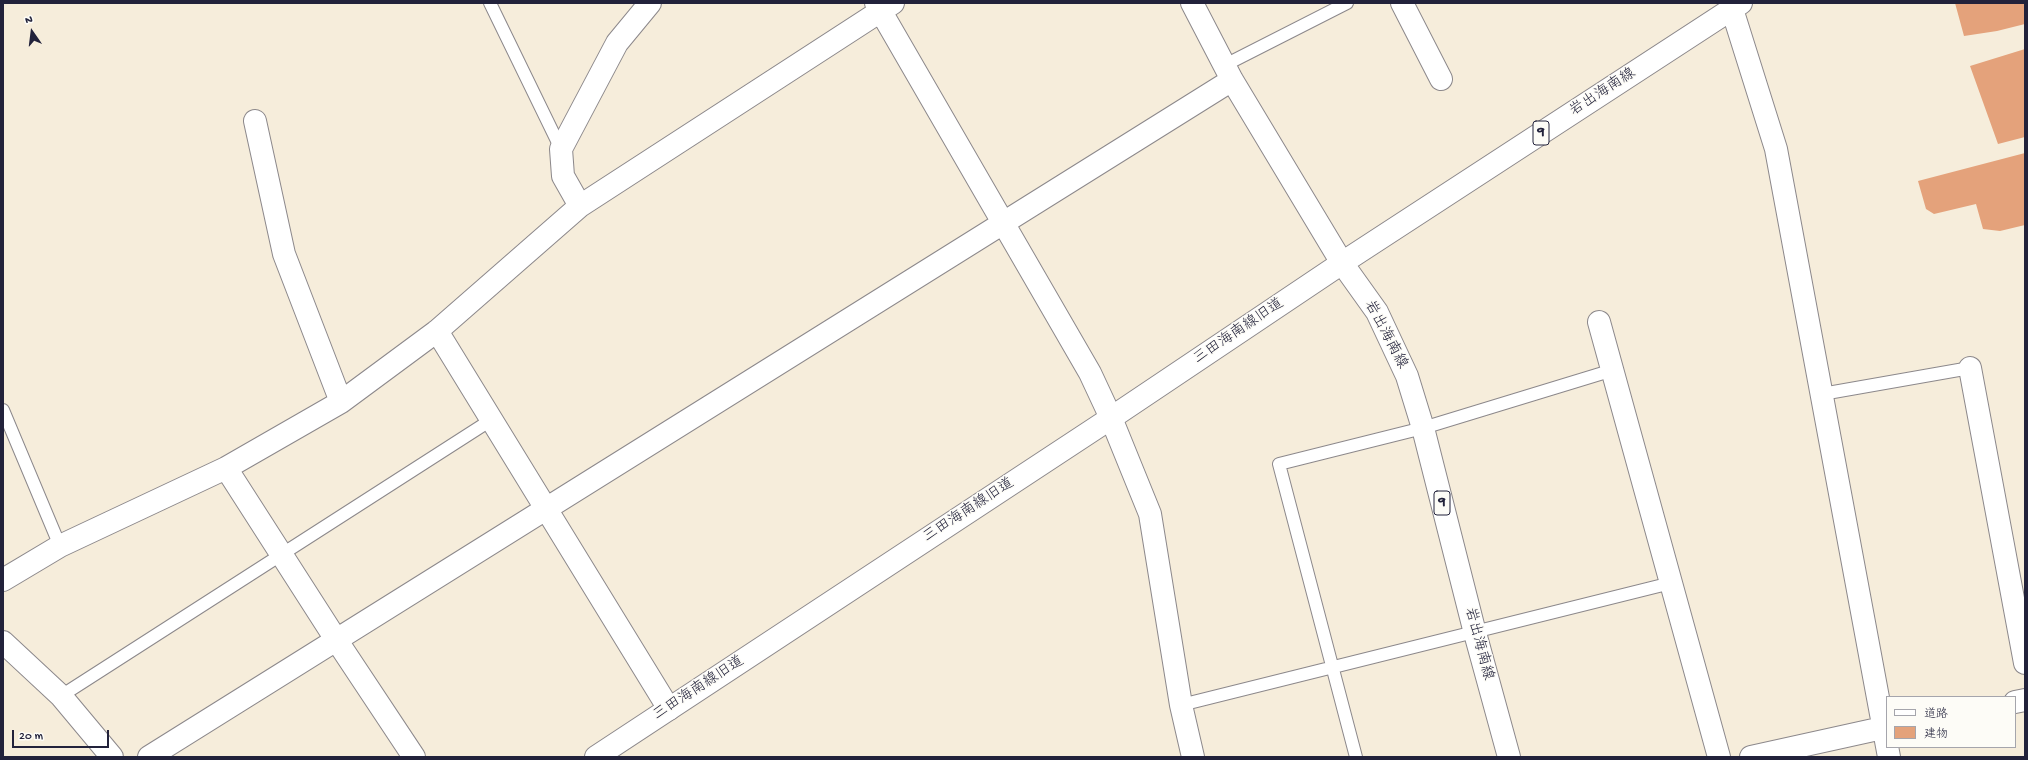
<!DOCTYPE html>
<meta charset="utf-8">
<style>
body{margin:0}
#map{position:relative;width:2028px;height:760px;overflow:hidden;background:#f6eddb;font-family:"Gochi Hand","Klee One",sans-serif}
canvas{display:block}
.frame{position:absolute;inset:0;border:4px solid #22223b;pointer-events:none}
.legend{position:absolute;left:1886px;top:696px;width:130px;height:52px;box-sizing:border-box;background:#fdfcf7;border:1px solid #a5a5ac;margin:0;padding:5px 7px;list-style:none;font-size:12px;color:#22223b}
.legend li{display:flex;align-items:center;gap:8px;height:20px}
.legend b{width:20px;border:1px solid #a5a5ac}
.north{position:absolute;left:12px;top:12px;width:40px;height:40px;-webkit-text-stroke:3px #fdfcf7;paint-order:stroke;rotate:346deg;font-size:11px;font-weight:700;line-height:16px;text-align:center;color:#22223b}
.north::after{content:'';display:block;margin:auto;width:14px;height:18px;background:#22223b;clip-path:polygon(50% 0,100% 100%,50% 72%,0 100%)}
.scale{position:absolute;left:12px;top:730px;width:97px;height:18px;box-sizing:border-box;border:2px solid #22223b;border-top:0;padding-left:5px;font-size:12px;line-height:14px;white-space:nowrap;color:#22223b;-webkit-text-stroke:3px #fdfcf7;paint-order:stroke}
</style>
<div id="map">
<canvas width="2028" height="760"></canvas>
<div class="frame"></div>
<ul class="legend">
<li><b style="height:5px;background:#fff"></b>道路</li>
<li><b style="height:11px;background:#e4a27b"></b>建物</li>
</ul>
<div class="north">N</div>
<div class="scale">20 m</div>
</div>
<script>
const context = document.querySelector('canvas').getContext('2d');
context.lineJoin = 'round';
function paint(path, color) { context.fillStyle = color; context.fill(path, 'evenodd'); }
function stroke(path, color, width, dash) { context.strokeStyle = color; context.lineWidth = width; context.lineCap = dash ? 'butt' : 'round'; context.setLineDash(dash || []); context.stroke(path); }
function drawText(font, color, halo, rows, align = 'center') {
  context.font = font + ' "Gochi Hand","Klee One",sans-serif'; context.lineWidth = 3; context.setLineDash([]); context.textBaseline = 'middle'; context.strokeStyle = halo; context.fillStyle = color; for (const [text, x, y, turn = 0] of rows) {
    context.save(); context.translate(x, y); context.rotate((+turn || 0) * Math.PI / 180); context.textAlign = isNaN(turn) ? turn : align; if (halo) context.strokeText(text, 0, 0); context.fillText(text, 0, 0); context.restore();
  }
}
paint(new Path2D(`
 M1955 3H2025V24L1997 31 1964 36Z
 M2025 49V137L1998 144 1970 66Z
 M2025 153V225L2000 231 1983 229 1976 204 1934 214 1926 209 1918 181Z`), '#e4a27b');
const lane = new Path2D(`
 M490 3 561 149
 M1225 65 1347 3
 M1822 394 1970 368
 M3 410 60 546
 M61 696 491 420
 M1181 705 1671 583
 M1356 757 1279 464 1423 428 1613 370`);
const street = new Path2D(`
 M876 3 1090 373 1111 418 1150 514 1181 705 1193 757
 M1192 3 1232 80 1342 263
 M1402 3 1441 79
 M1732 9 1776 149 1889 757
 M255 121 284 254 341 402
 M580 206 563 176 561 149 617 43 650 3
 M1599 322 1719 757
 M437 331 669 709
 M1970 368 2025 663
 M226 468 337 641 414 757
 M3 580 60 546 226 468 341 402 437 331 580 206 893 3
 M3 642 61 696 112 757
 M2015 702 2025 700
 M149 757 1232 80
 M1751 757 1887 727`);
const secondary = new Path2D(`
 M596 757 1111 418 1342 263`);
const primary = new Path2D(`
 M1509 757 1475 633 1423 428 1407 376 1377 312 1342 263 1741 3`);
stroke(lane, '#8c888b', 14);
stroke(street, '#8c888b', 24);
stroke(secondary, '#8c888b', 24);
stroke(primary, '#8c888b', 24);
stroke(lane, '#fff', 12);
stroke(street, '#fff', 22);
stroke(secondary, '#fff', 22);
stroke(primary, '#fff', 22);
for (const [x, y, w] of [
 [1541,133,16],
 [1442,503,16]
]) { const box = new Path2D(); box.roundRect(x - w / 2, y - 12, w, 24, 3); context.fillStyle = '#fdfcf7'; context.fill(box); stroke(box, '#22223b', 1); }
drawText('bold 14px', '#22223b', null, [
 ["9",1541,133],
 ["9",1442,503]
]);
drawText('15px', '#22223b', '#fdfcf7', [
 ["岩出海南線",1603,93,-33],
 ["三田海南線旧道",1239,332,-34],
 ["岩出海南線",1385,335,62],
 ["三田海南線旧道",969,511,-33],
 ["岩出海南線",1478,644,75],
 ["三田海南線旧道",699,689,-33]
]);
</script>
